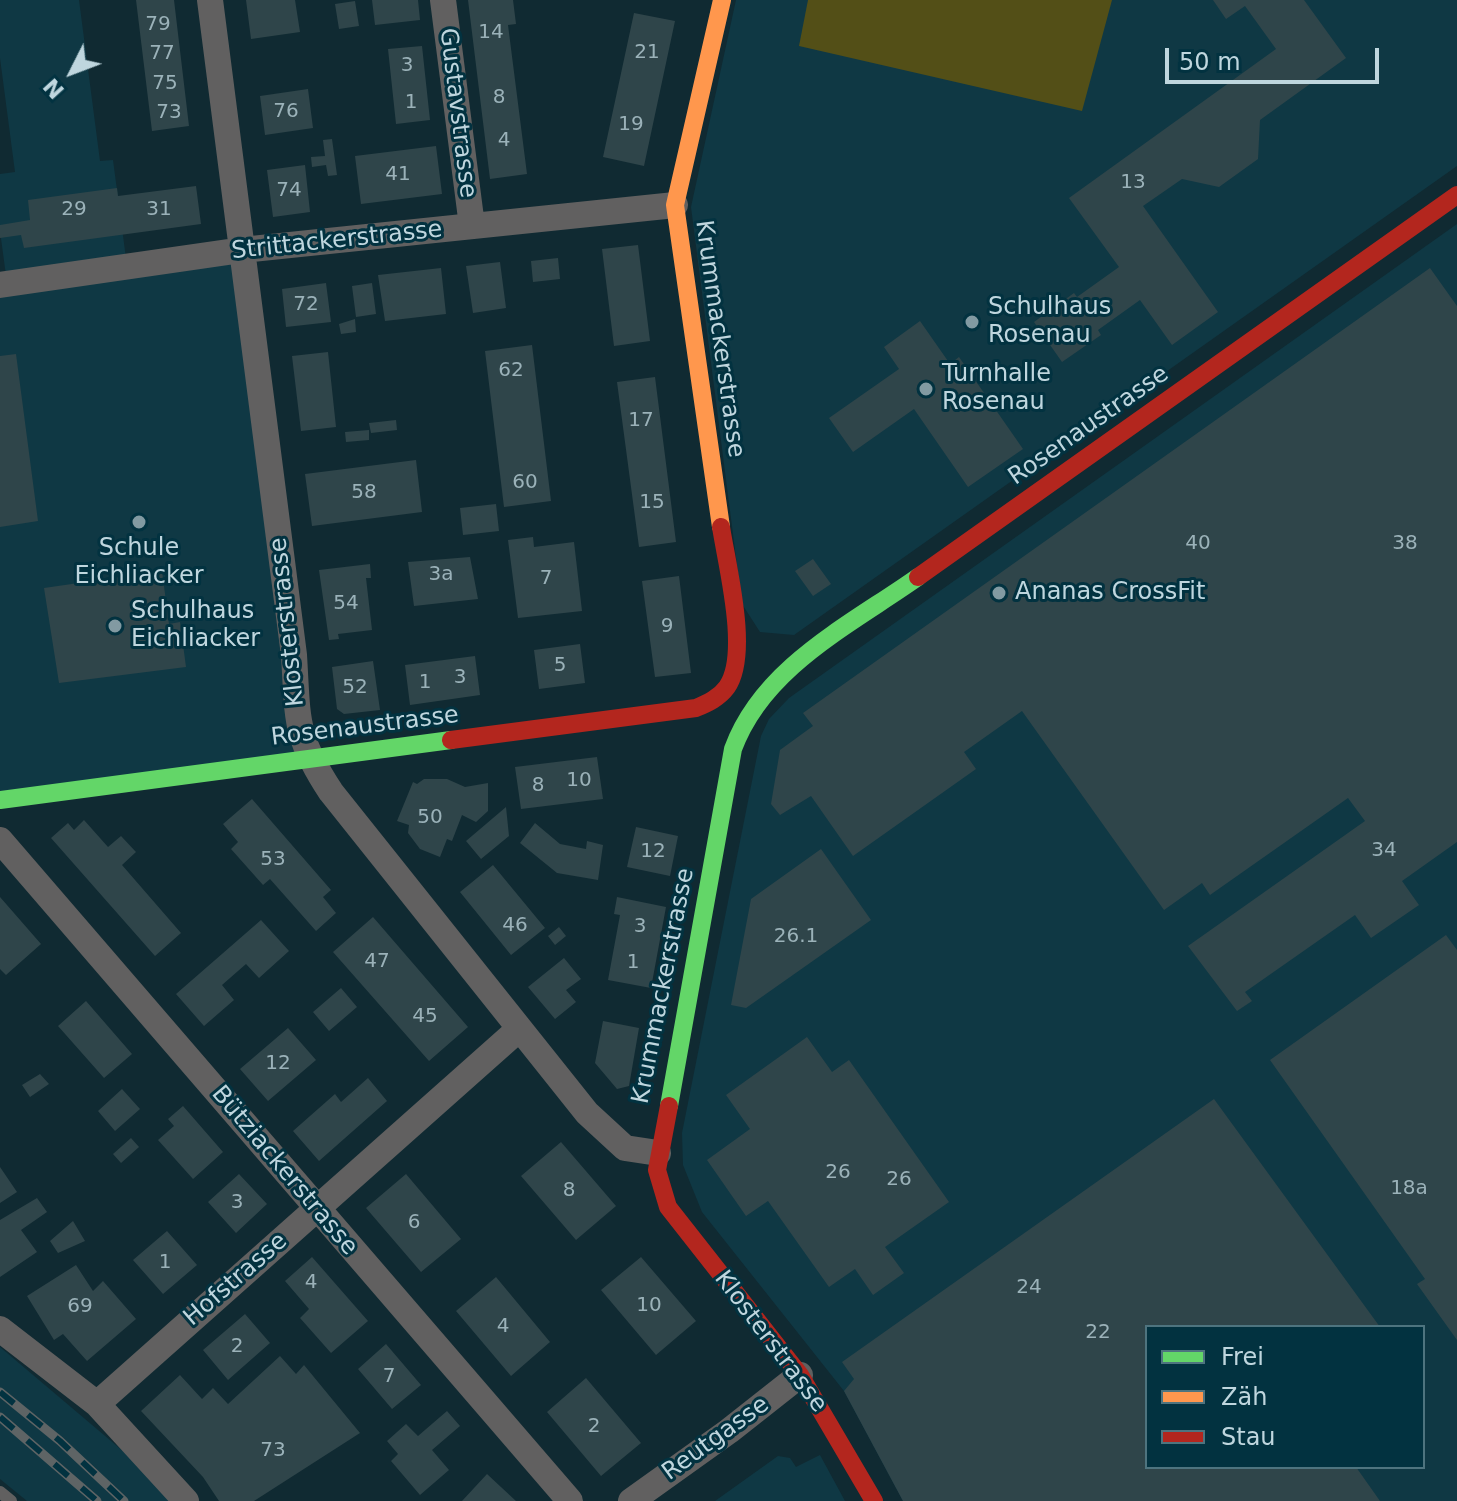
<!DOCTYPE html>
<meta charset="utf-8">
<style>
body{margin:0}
#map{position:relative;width:1457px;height:1501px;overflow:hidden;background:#102a32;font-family:"DejaVu Sans",sans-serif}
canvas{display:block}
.legend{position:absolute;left:1145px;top:1325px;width:280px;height:144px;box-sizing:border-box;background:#023240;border:2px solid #4e747f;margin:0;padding:10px 14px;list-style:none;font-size:24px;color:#bfd6de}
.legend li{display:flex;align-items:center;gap:16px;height:40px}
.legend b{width:40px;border:2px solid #4e747f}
.north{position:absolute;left:32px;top:32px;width:80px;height:80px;-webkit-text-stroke:6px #023240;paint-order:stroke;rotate:228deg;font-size:22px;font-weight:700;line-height:32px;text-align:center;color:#bfd6de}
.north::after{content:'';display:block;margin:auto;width:28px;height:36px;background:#bfd6de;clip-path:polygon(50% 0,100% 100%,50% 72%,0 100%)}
.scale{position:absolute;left:1165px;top:48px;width:214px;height:36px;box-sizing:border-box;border:4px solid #bfd6de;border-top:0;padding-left:10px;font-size:24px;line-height:28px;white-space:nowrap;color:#bfd6de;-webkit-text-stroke:6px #023240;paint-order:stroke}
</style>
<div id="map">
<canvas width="1457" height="1501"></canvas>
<ul class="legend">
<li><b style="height:10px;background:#63d668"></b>Frei</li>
<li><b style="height:10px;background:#ff974d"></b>Zäh</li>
<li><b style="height:10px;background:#b3261e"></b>Stau</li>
</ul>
<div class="north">N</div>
<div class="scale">50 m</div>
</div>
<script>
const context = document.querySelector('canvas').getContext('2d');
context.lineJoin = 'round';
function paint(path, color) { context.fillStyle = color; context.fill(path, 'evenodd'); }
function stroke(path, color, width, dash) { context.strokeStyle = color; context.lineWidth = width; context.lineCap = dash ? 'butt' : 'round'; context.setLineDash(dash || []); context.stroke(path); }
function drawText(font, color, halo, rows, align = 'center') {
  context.font = font + ' "DejaVu Sans",sans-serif'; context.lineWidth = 6; context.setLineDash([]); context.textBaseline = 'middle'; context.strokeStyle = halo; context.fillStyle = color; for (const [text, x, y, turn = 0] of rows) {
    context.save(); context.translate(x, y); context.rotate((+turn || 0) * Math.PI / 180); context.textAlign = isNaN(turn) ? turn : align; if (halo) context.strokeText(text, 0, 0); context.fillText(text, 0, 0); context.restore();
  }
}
paint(new Path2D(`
 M0 0H79L100 161 113 160 127 266 242 250 309 758 0 800V285L7 283 0 231V174L15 172 0 58Z
 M736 0H1457V166L794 635 760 632 742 604 691 207Z
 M1457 224V1501H903L844 1391 702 1212 683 1165 682 1133 761 736 769 719 789 698ZM1147 1327H1423V1467H1147Z
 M0 1347 137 1463 170 1501H27L0 1479Z
 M820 1455 845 1501H715L778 1456 790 1458 796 1467Z`), '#0f3844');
paint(new Path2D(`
 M808 0H1112L1082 111 799 46Z`), '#534f17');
paint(new Path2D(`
 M136 0H174L189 126 152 131Z
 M246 0H295L300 32 251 39Z
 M372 0H418L420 20 375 25Z
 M468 0H513L516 24 508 25 527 174 490 179Z
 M1213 0H1304L1346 58 1260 120 1258 159 1219 187 1182 179 1143 206 1218 312 1172 345 1140 300 1098 330 1101 335 1062 362 1034 322 1074 293 1077 297 1119 267 1069 198 1276 49 1245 6 1226 19Z
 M355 1 359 26 339 29 335 4Z
 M634 13 675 21 644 166 603 157Z
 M422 46 430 120 396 124 388 49Z
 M308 89 313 128 265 135 260 96Z
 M332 139 337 175 328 176 326 165 312 167 311 157 325 156 323 140Z
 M436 146 442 194 361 204 355 156Z
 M305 165 310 212 273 217 267 170Z
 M196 186 201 224 24 248 21 235 0 238V225L30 220 28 200 117 188 118 196Z
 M638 245 650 341 614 346 602 249Z
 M558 258 560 279 533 282 531 261Z
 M500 262 506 308 473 313 466 266Z
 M441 268 446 314 385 321 378 275Z
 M1430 268 1457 306V842L1402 881 1419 905 1371 938 1355 915 1245 992 1252 1001 1237 1011 1188 946 1365 821 1348 798 1210 895 1202 883 1164 910 1022 711 964 752 976 769 853 856 811 796 780 815 771 804 780 750 813 726 803 713Z
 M326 283 331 322 286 327 282 289Z
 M372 283 376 314 356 317 352 286Z
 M355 319 356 332 341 334 339 324Z
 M920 321 950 364 959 357 1023 449 968 487 914 409 853 452 829 418 899 369 884 347Z
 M532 345 551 501 504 507 485 351Z
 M328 352 336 427 301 431 292 356Z
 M16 354 38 521 0 527V356Z
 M655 377 676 542 639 547 617 382Z
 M396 420 397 430 371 433 369 423Z
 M369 430V440L346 442 345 432Z
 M416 460 422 512 312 526 305 474Z
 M496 504 499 531 463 535 460 508Z
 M533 537 534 547 574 542 582 611 518 618 508 540Z
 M470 557 478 599 414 606 408 562Z
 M813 559 831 584 813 596 795 571Z
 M370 564 371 578H366L372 630 338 634 339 639 329 640 319 570Z
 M162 571 169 624 180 622 186 667 59 683 44 588Z
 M679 576 691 673 655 677 642 581Z
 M580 644 585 683 539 689 534 650Z
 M475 656 480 695 410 705 405 665Z
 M373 661 380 710 344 714 337 709 332 667Z
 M597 757 603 799 521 809 515 767Z
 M424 779H447L465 787 488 783V811L476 822 462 815 452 841 447 839 440 857 420 849 408 833 409 825 397 821 413 782 417 784Z
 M252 799 331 890 323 897 336 913 316 931 270 879 263 885 231 849 238 842 223 824Z
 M506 807 509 836 481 859 466 841Z
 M84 820 108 847 121 836 136 852 122 865 181 933 155 956 51 838 68 823 74 830Z
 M535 823 560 844 586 849 587 841 603 845 598 880 557 873 520 843Z
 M636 827 678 836 670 876 627 867Z
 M821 849 871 920 746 1008 731 1005 751 899Z
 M493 865 545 928 511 955 460 892Z
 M0 897 41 944 6 975 0 969Z
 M617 897 666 907 651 988 608 980 620 915 614 914Z
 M373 917 468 1027 429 1061 333 952Z
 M261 920 289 951 259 978 246 964 222 985 234 1000 204 1026 176 994Z
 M559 927 566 936 555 945 548 936Z
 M1446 935 1457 950V1340L1417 1284 1425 1279 1270 1060Z
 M564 958 581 979 566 990 576 1002 555 1019 528 987Z
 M341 988 357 1007 329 1031 313 1012Z
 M86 1001 132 1054 104 1078 58 1026Z
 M603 1021 639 1028 629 1086 617 1089 595 1063Z
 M288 1028 316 1060 268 1101 240 1069Z
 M807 1037 832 1072 849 1060 949 1202 885 1247 904 1273 873 1295 855 1269 829 1287 768 1201 746 1216 707 1160 750 1129 726 1095Z
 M40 1074 49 1084 30 1097 22 1085Z
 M368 1078 387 1101 319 1161 293 1131 335 1094 341 1102Z
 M122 1089 140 1109 115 1131 98 1111Z
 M1214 1099 1380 1327H1147V1467H1356L1380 1501H903L844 1391 854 1379 842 1362Z
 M183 1106 223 1152 193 1179 158 1140 174 1126 168 1119Z
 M131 1138 139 1147 121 1163 113 1154Z
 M561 1142 616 1206 576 1240 521 1176Z
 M0 1167 17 1192 0 1203Z
 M239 1174 267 1204 236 1233 208 1202Z
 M406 1174 461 1239 421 1272 366 1208Z
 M37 1198 47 1212 21 1230 37 1252 0 1277V1220Z
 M73 1221 85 1241 58 1253 50 1241Z
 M167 1231 197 1265 163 1294 133 1260Z
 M312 1257 368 1321 331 1353 300 1318 309 1309 285 1281Z
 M641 1257 696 1321 656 1355 601 1290Z
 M76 1265 93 1291 103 1281 136 1319 87 1361 63 1334 54 1340 27 1296Z
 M496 1277 550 1342 511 1376 456 1311Z
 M245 1314 270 1343 228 1380 203 1350Z
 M386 1344 421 1385 392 1409 358 1369Z
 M280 1356 296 1374 304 1365 360 1433 254 1501H219L203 1477 141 1411 180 1375 202 1399 213 1388 228 1404Z
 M586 1378 641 1443 601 1476 547 1412Z
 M447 1411 460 1426 432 1450 449 1470 420 1495 391 1461 398 1454 387 1441 406 1424 418 1436Z
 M487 1474 516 1501H462Z`), '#2f454a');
stroke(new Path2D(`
 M0 1492 11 1501`), '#616060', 12);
stroke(new Path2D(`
 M210 0 294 655C298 719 294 736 331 792L587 1113 625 1148 658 1153
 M443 0 472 226
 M0 285 242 250 675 205
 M0 840 570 1501
 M0 1329 97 1404 186 1501
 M97 1404 519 1029
 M631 1501 729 1431 800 1375`), '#616060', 26);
stroke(new Path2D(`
 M0 800 451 740
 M669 1106 733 749C763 667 850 625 918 577`), '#63d668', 18);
stroke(new Path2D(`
 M721 527 675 205 722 0`), '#ff974d', 18);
stroke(new Path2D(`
 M918 577 1457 195
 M451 740 696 708C708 703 719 698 727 687 750 654 727 566 721 527
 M669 1106 657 1170 668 1207 800 1375 874 1501`), '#b3261e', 18);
const rail = new Path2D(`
 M0 1392 60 1441 124 1501
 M0 1417 97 1501`);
stroke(rail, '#5e6465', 9);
stroke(rail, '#023240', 6, [18]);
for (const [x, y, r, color] of [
 [972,322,8,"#829aa2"],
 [926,389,8,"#829aa2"],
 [139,522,8,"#829aa2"],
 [999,593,8,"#829aa2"],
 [115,626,8,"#829aa2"]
]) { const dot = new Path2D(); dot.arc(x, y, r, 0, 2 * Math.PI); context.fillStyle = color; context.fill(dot); stroke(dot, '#023240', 3); }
drawText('20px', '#9bb2b9', null, [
 ["79",158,25],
 ["14",491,33],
 ["21",647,53],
 ["77",162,54],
 ["3",407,66],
 ["75",165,84],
 ["8",499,98],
 ["1",411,103],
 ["76",286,112],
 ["73",169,113],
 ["19",631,125],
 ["4",504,141],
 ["41",398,175],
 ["13",1133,183],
 ["74",289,191],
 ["29",74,210],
 ["31",159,210],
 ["72",306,305],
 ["62",511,371],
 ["17",641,421],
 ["60",525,483],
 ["58",364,493],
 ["15",652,503],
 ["40",1198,544],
 ["38",1405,544],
 ["3a",441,575],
 ["7",546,579],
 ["54",346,604],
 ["9",667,627],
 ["5",560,666],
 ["3",460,678],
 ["1",425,683],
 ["52",355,688],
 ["10",579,781],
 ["8",538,786],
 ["50",430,818],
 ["34",1384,851],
 ["12",653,852],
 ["53",273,860],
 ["46",515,926],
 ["3",640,927],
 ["26.1",796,937],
 ["47",377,962],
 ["1",633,963],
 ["45",425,1017],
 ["12",278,1064],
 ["26",838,1173],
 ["26",899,1180],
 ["18a",1409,1189],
 ["8",569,1191],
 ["3",237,1203],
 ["6",414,1223],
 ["1",165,1263],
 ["4",311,1283],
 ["24",1029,1288],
 ["10",649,1306],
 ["69",80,1307],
 ["4",503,1327],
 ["22",1098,1333],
 ["2",237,1347],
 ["7",389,1377],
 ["2",594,1427],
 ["73",273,1451]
]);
drawText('24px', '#bfd6de', '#023240', [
 ["Gustavstrasse",457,113,83],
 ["Strittackerstrasse",337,241,-6],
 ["Krummackerstrasse",719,339,82],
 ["Rosenaustrasse",1089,426,-35],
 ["Klosterstrasse",288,622,-96],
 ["Rosenaustrasse",365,727,-7],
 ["Krummackerstrasse",664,986,-79],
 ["Bütziackerstrasse",284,1171,50],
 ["Hofstrasse",236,1280,-41],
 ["Klosterstrasse",770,1342,53],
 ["Reutgasse",716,1439,-36]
]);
drawText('24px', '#bfd6de', '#023240', [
 ["Schulhaus",988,308],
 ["Rosenau",988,336],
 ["Turnhalle",942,375],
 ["Rosenau",942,403],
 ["Schule",139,549,"center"],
 ["Eichliacker",139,577,"center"],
 ["Ananas CrossFit",1015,593],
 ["Schulhaus",131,612],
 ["Eichliacker",131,640]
], 'left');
</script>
